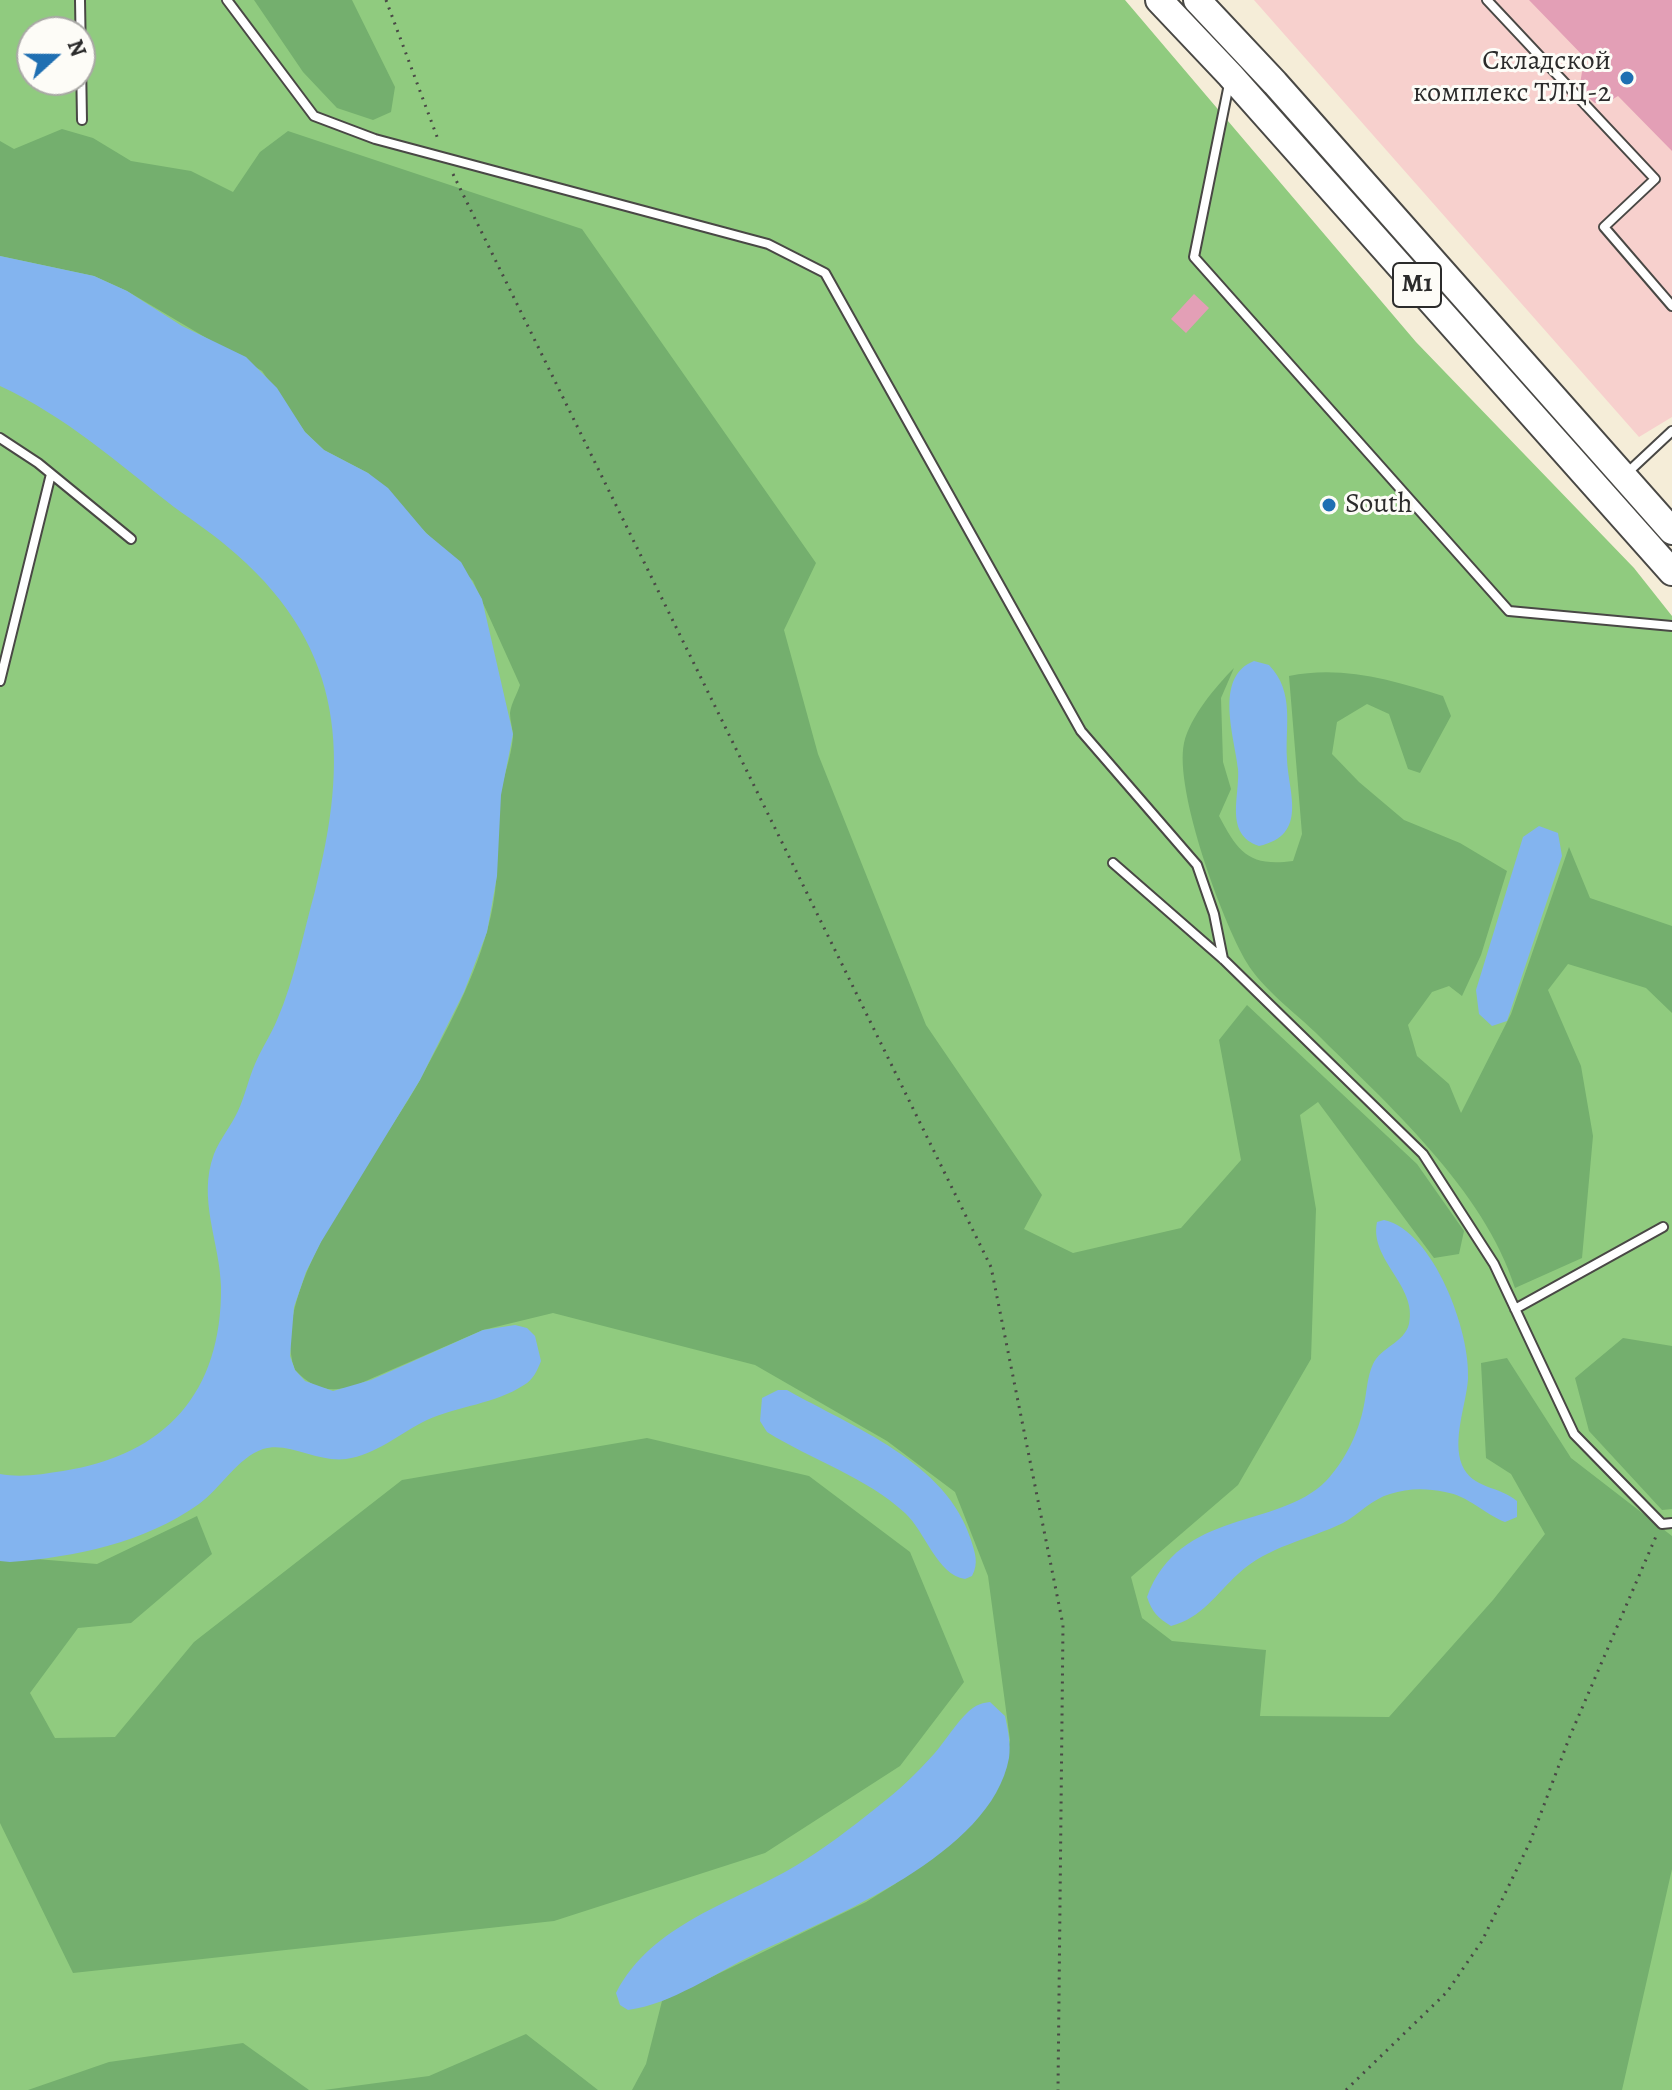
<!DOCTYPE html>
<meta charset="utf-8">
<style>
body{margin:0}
#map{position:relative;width:1672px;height:2090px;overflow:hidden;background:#f5edd8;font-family:Alegreya,serif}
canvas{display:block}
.north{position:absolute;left:16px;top:16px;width:80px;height:80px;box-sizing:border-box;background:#fdfcf7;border:2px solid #a9a8a5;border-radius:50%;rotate:69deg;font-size:22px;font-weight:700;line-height:32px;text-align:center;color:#2b2b2b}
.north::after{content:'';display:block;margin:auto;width:28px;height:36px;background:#1f6fb2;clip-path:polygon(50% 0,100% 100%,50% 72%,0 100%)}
</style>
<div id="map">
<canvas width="1672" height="2090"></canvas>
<div class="north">N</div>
</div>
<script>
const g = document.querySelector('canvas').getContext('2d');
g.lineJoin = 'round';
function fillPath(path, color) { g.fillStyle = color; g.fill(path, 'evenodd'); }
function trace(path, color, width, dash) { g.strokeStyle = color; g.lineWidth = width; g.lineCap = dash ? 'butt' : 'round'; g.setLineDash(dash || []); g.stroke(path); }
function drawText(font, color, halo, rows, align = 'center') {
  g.font = font + ' Alegreya,serif'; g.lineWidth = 6; g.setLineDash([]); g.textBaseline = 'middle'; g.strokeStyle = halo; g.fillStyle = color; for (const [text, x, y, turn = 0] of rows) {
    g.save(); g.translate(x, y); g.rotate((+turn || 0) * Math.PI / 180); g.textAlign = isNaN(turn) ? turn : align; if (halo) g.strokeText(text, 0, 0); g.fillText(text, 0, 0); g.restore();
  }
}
fillPath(new Path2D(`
 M1254 0H1672V417L1639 437Z`), '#f7d0cd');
fillPath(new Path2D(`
 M0 0H1125L1416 342 1634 568 1672 616V2090H0ZM32 32H80V80H32Z`), '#90cb7f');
fillPath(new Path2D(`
 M254 0H352L395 87 391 112 373 120 337 108 303 72Z
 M62 129 93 138 131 161 191 171 233 192 260 152 288 131 582 229 816 563 784 630 818 754 926 1025 1042 1195 1024 1229 1073 1253 1181 1228 1241 1160 1219 1040 1247 1005 1417 1164 1464 1231 1459 1254 1434 1258 1318 1102 1300 1115 1316 1209 1311 1359 1238 1485 1131 1577 1142 1618 1172 1641 1266 1650 1260 1716 1389 1717 1493 1600 1545 1534 1511 1474 1486 1458 1481 1363 1507 1358 1571 1458 1672 1536V1869L1622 2090H632L646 2064 662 2001 866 1902 895 1884 973 1821 1001 1780 1010 1740 988 1576 955 1492 887 1441 755 1365 553 1313 483 1330 352 1387C327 1392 313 1389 295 1370 266 1288 382 1150 421 1078 450 1024 482 966 493 905 500 869 495 833 500 797 503 777 511 758 513 737 513 729 510 721 510 713 511 704 517 694 520 685L473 581 368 473 324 450 305 432 262 371 127 291 94 276 0 256V141L14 149Z
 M1234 668 1221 698 1223 762 1231 789 1219 816C1238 852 1249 867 1293 861L1302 834 1289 676C1341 665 1393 680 1443 696L1451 716 1420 773 1408 769 1389 714 1367 704 1337 722 1332 754 1359 782 1404 820 1460 843 1507 871 1481 955 1462 996 1449 986 1432 992 1408 1025 1417 1056 1449 1084 1461 1113 1511 1014 1569 847 1590 898 1672 926V1013L1646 988 1568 964 1548 990 1581 1066 1593 1136 1582 1258 1515 1288C1484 1189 1387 1104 1315 1032 1294 1012 1262 988 1247 963 1222 921 1174 790 1184 743 1190 717 1216 686 1234 668Z
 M1623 1338 1672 1346V1509L1662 1510 1589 1431 1575 1378Z
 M647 1438 809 1476 910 1552 964 1682 900 1766 765 1853 554 1921 73 1973 0 1823V1556L97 1564 197 1516 212 1554 131 1623 78 1628 30 1693 55 1738 115 1737 194 1642 402 1480Z
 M526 2034 598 2090H324L429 2076Z
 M243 2043 309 2090H28L109 2062Z`), '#74af6e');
fillPath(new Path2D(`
 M0 256 94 276 127 291 182 326 246 357 277 388 305 432 324 450 368 473 388 488 426 533 461 562 482 599 513 734 501 795 497 876 487 932 464 992 420 1080 321 1242 306 1272 294 1307 290 1356 295 1370 305 1381 333 1391 371 1380 483 1330 515 1325 527 1328 535 1336 541 1361C537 1371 533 1380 524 1385 495 1404 458 1406 427 1420 400 1433 376 1455 346 1459 318 1463 289 1441 263 1449 237 1458 221 1488 199 1504 144 1543 75 1557 10 1562L0 1561V1474C21 1478 43 1474 63 1471 166 1455 222 1392 221 1287 220 1242 197 1199 214 1154 220 1139 231 1126 238 1111 245 1096 248 1080 255 1064 261 1049 271 1035 277 1020 295 979 303 934 315 891 349 759 346 650 236 554 217 537 195 522 174 507 118 463 65 416 0 386Z
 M1254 661 1269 665C1295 692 1285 725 1287 759 1288 792 1309 835 1259 846 1224 834 1240 797 1238 769 1235 738 1213 677 1254 661Z
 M1539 826 1558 833 1562 856 1507 1021 1492 1026 1479 1014 1476 990 1523 837Z
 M1384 1220C1434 1231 1471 1333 1468 1379 1466 1406 1452 1439 1462 1465 1472 1489 1500 1486 1517 1501V1517L1505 1522C1484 1514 1469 1496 1445 1492 1426 1488 1408 1488 1390 1494 1372 1499 1359 1514 1343 1523 1308 1540 1268 1546 1238 1574 1216 1594 1202 1618 1171 1626 1158 1618 1152 1612 1147 1597 1180 1508 1277 1530 1326 1481 1345 1461 1359 1432 1364 1405 1367 1391 1367 1377 1373 1364 1381 1347 1404 1343 1409 1324 1418 1286 1369 1260 1377 1222Z
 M778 1390H787C852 1427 947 1462 971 1540 975 1553 979 1563 972 1576L965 1579C937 1575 925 1531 905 1513 866 1477 812 1460 767 1432L760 1421 762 1398Z
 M990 1702 1005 1716C1008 1730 1011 1744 1009 1758 991 1855 833 1916 755 1954 715 1973 672 2004 628 2010L620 2005 616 1993C652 1923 734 1903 797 1865 825 1848 851 1828 876 1808 897 1792 917 1773 934 1754 946 1740 956 1723 969 1711 976 1705 981 1703 990 1702Z`), '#83b4ef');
fillPath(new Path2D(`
 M1529 0H1672V151L1618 96 1608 102 1595 103 1590 99 1580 84 1582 72 1589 62Z
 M1194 294 1209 308 1186 333 1171 319Z`), '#e39fb6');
const service = new Path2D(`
 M80 0 82 120
 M227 0 314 116 375 139 768 244 825 273 1081 731 1197 865 1214 914 1223 959
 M1487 0 1655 179 1604 227 1672 306
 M1229 84 1194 257 1509 611 1672 626
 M0 438 38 463 131 539
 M1626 474 1672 431
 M0 681 51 474
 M1113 863 1223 959 1423 1154 1494 1264 1574 1434 1662 1524 1672 1523
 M1515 1309 1663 1227`);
const trunk = new Path2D(`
 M1159 0 1230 75 1672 572
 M1197 0 1275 83 1672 531`);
trace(service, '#494845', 12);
trace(trunk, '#494845', 30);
trace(new Path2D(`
 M386 0 439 142
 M453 174 991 1267 1063 1625 1058 2090
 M1346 2090 1447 1992 1482 1941 1530 1842 1570 1736 1657 1534`), '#494845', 3, [2, 6]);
trace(service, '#fff', 8);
trace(trunk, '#fff', 26);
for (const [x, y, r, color] of [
 [1627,78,8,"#1f6fb2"],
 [1329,505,8,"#1f6fb2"]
]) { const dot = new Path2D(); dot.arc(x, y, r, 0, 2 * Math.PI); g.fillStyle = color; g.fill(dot); trace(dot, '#fdfcf7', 3); }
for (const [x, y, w] of [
 [1417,285,48]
]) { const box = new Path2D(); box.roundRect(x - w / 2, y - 22, w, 44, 6); g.fillStyle = '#fdfcf7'; g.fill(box); trace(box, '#2b2b2b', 2); }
drawText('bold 26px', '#2b2b2b', null, [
 ["М1",1417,285]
]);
drawText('28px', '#2b2b2b', '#fdfcf7', [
 ["Складской",1611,62],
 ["комплекс ТЛЦ-2",1611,94],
 ["South",1345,505,"left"]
], 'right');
</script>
